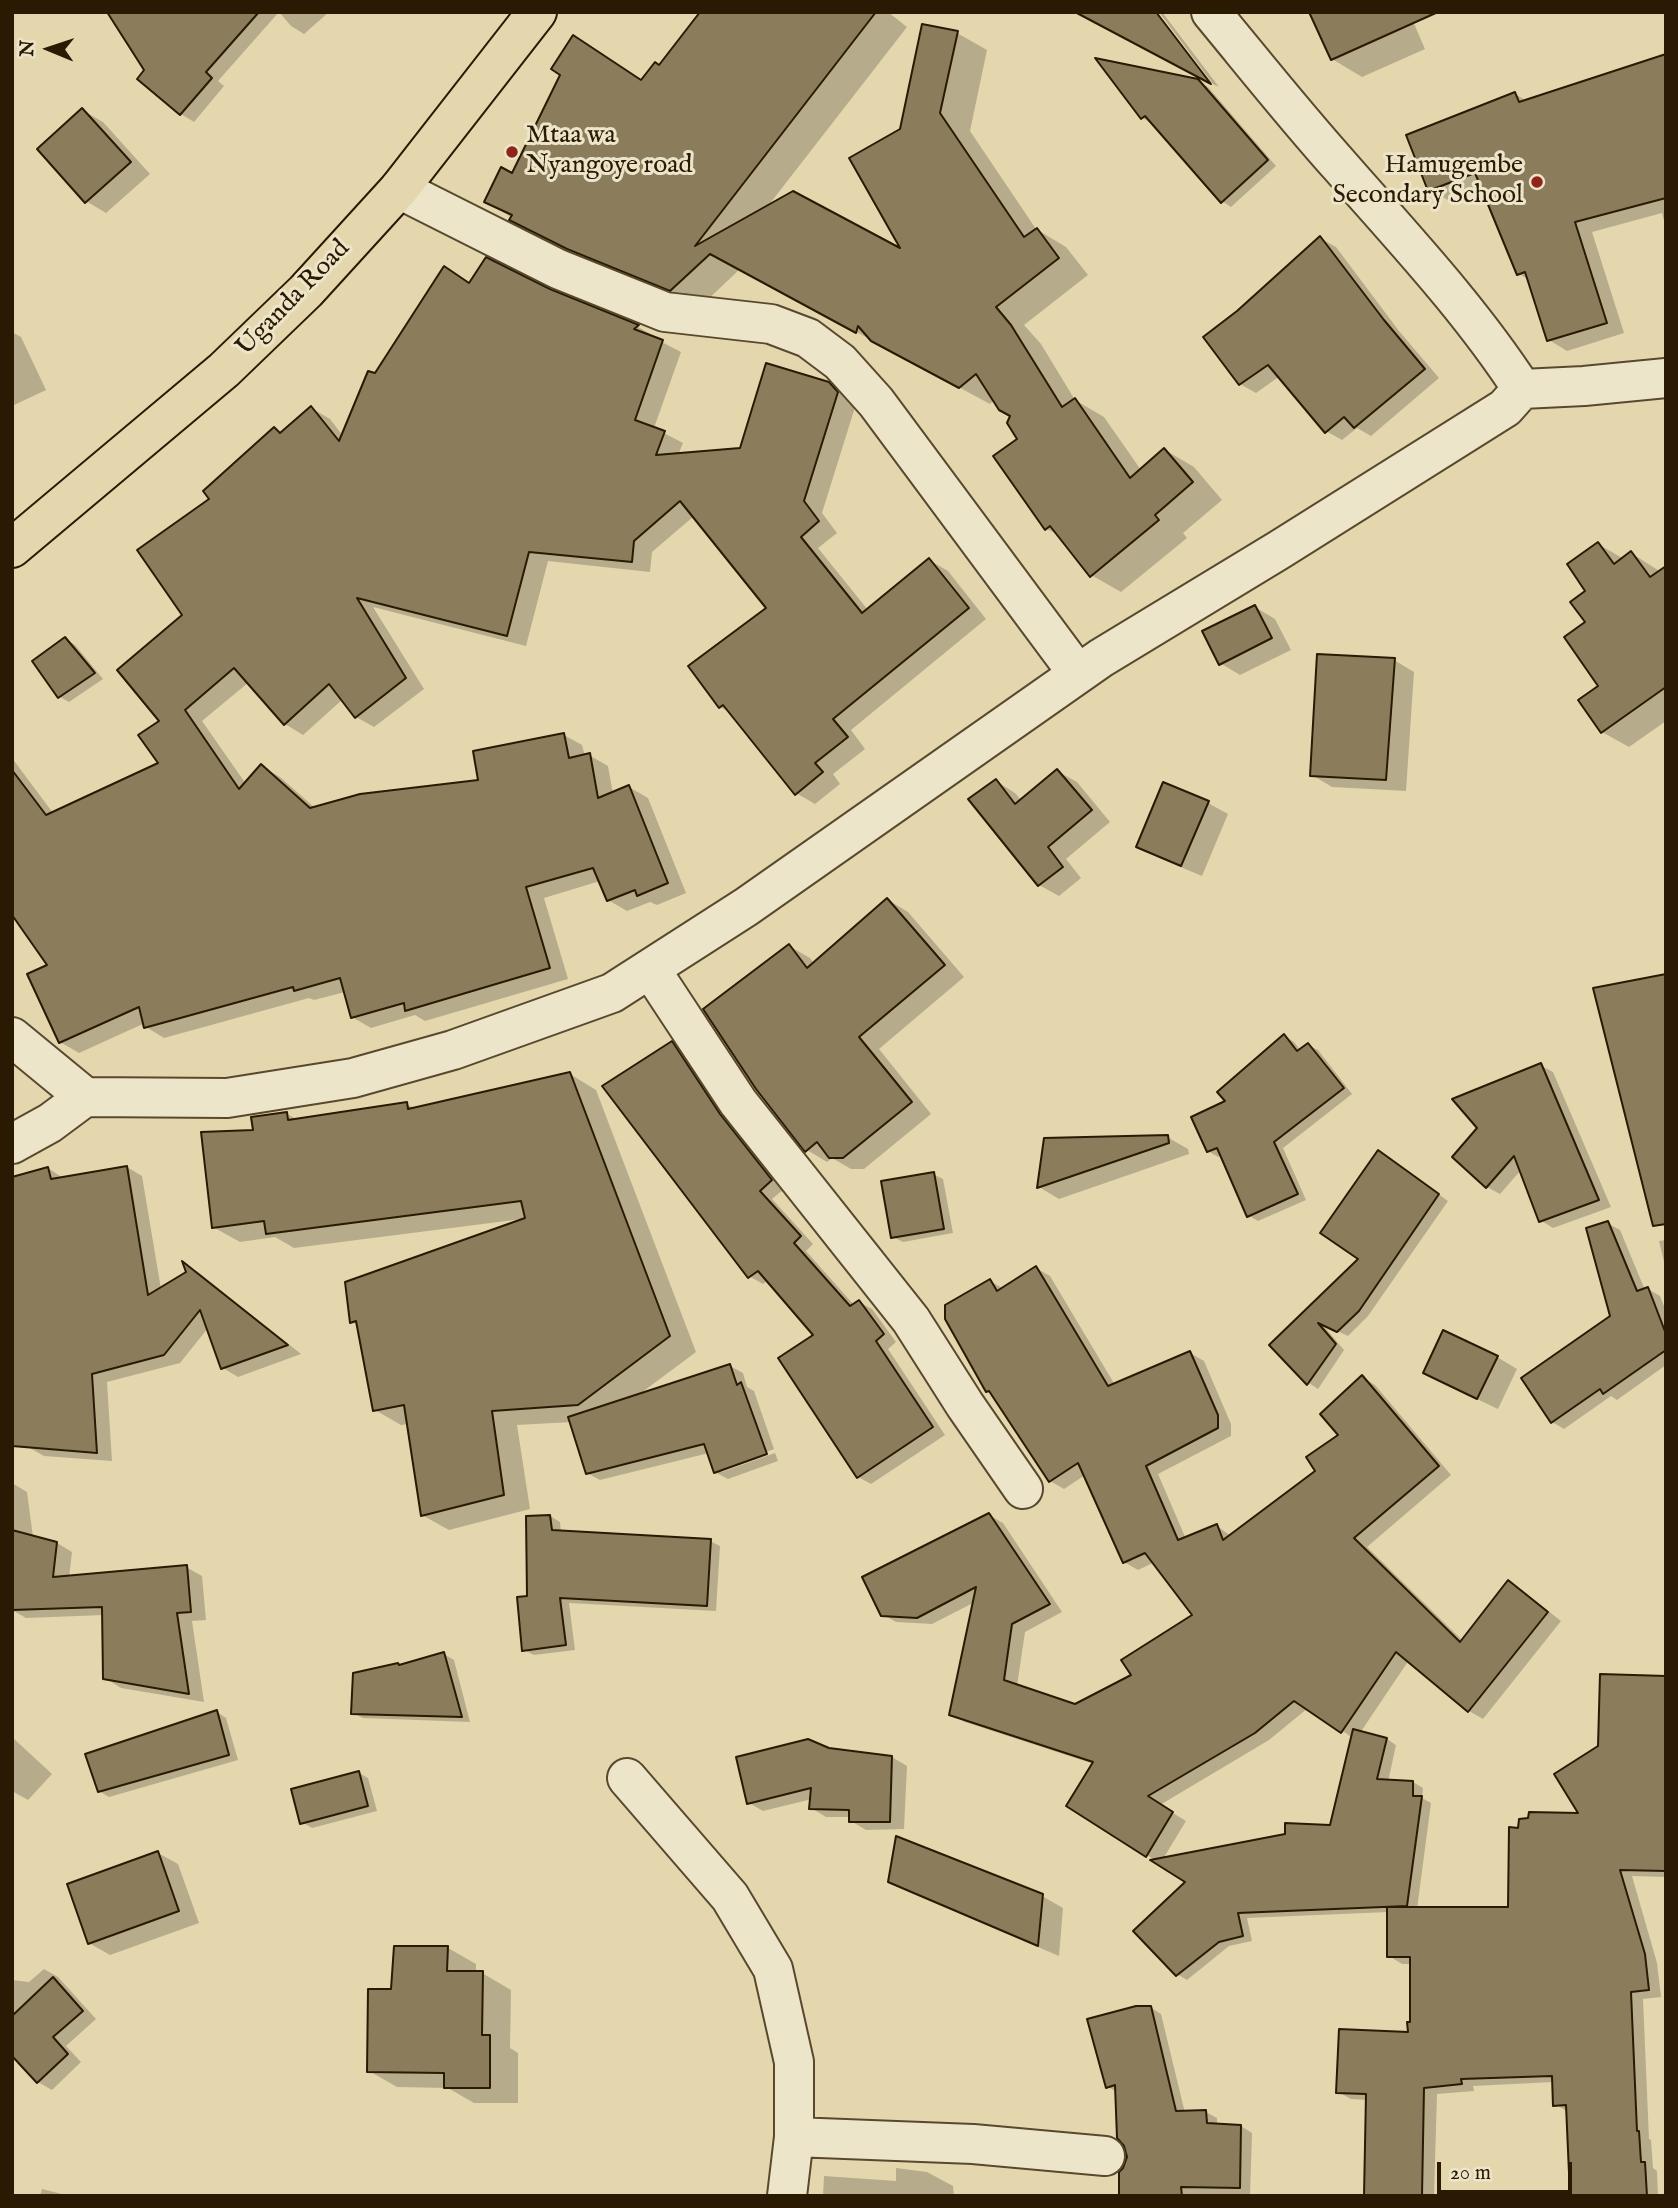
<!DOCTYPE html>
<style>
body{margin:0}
#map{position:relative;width:1678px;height:2208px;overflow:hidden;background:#e4d7ae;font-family:"IM FELL English",serif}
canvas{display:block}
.frame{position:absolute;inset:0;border:14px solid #2a1a03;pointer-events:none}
.north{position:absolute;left:14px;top:14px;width:70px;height:70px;-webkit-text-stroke:5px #ede5ca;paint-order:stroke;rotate:272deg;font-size:19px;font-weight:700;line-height:28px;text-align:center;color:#2a1a03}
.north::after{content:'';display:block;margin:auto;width:24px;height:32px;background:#2a1a03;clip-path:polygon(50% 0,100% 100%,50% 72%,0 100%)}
.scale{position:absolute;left:1437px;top:2162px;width:135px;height:32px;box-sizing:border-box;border:4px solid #2a1a03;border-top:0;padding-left:9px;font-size:21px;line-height:24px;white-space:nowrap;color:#2a1a03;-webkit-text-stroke:5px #ede5ca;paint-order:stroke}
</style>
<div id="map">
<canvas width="1678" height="2208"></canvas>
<div class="frame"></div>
<div class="north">N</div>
<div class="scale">20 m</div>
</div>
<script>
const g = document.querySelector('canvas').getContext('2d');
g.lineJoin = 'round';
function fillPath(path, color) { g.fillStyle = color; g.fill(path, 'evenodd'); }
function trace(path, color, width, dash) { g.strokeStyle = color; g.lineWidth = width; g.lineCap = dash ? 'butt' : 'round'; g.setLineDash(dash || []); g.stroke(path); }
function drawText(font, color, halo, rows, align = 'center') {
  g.font = font + ' "IM FELL English",serif'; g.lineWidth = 6; g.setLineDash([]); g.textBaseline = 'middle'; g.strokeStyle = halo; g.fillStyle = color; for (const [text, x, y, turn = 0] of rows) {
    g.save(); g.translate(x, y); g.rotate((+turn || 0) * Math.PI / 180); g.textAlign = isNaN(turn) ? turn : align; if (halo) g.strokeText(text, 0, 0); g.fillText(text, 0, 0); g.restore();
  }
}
fillPath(new Path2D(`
 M135 12H279L218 81 224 86 194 122 181 114 139 78 146 71Z
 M279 12H329L304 34 291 26Z
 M703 12H888L907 27 768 206 904 253 902 130 957 33 987 50 970 131 1036 229 1066 247 1088 275 1024 325 1041 344 1075 400 1104 417 1141 470 1165 450 1194 467 1222 500 1183 533 1187 538 1121 592 1091 575 1061 536 1047 529 995 457 1019 440 1012 416 994 400 990 404 740 269 701 306 599 265 541 236 487 202 513 175 647 87Z
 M1159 12H1162L1219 87 1213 84Z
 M1409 12 1425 49 1362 77 1332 59Z
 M1666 55V228L1662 213 1592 232 1624 333 1567 351 1549 340 1530 280 1519 274 1482 187 1448 200 1429 190 1515 94 1527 101Z
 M1198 81 1208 87 1276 166 1231 207 1222 201 1152 123 1142 118Z
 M82 110 103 122 150 174 106 213 86 201Z
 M1320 238 1336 247 1399 331 1439 378 1371 436 1357 428 1342 440 1326 431 1280 376 1256 393 1240 384Z
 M470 284 549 291 638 327 656 337 654 338 681 352 654 428 683 443 678 455 742 450 828 384 848 395 856 404 822 513 837 533 818 548 868 610 929 560 948 571 986 619 851 730 865 749 833 774 840 784 815 804 796 793 733 714 720 707 768 608 694 516 652 552 650 572 548 561 526 646 373 607 424 689 374 727 356 717 343 699 303 735 285 724 249 682 202 721 246 784 261 766 280 777 315 808 480 782 564 735 582 745 585 756 589 755 608 766 613 794 629 787 648 798 686 893 657 905 650 902 627 911 608 900 600 881 544 898 568 979 425 1021 415 1015 371 1028 352 1017 345 992 314 1000 309 998 164 1038 146 1027 145 1023 79 1053 60 1042 50 966 12 912V758L53 813 160 763 161 721 212 499 274 429 282 433 311 408 330 419 343 436 375 376Z
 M12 332 21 337 46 390 12 406Z
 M1598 544 1624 559 1631 553 1661 572 1666 568V721L1629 747 1602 732 1601 686 1587 623 1588 591Z
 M1255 607 1275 619 1291 650 1240 675 1220 663Z
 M65 639 75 645 103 679 69 702 60 697Z
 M1394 660 1414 672 1406 791 1332 787 1312 775Z
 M1057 771 1077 782 1110 822 1066 859 1081 878 1059 896 1039 885 996 781 1015 793 1022 801Z
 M1208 803 1228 814 1202 876 1159 858 1139 846Z
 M888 900 908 912 964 977 879 1049 931 1114 864 1169H851L832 1158 827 1162 807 1150 789 946 810 958 814 964Z
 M1285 1036 1294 1042 1301 1051 1308 1045 1318 1050 1352 1094 1283 1148 1306 1200 1258 1221 1248 1215 1222 1155 1218 1157 1208 1151 1228 1102Z
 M672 1043 685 1051 784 1189 772 1199 813 1244 806 1251 854 1305 859 1302 872 1309 896 1342 888 1349 945 1435 871 1484 858 1477 816 1335 768 1280 763 1284 749 1276Z
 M1540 1065 1553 1072 1611 1207 1553 1228 1540 1220 1521 1170 1500 1194 1487 1187 1454 1157Z
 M570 1074 596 1090 696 1352 637 1396 730 1366 743 1373 747 1387 754 1391 774 1449 722 1468V1472L775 1453 778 1461 728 1479 715 1472 709 1453 600 1480 587 1473 572 1422 517 1425 530 1509 449 1530 422 1515 409 1424 401 1425 375 1410 359 1326 352 1322 522 1219 294 1248 275 1237 240 1242 213 1227 255 1132 287 1114 298 1120 406 1104 416 1109Z
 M1167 1137 1188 1149 1189 1154 1059 1199 1039 1187Z
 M1388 1158 1448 1201 1368 1316 1348 1336 1322 1324 1344 1350 1318 1389 1309 1383 1272 1345 1361 1259Z
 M127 1167 142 1176 161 1289 189 1273 186 1265 198 1272 301 1354 238 1377 223 1368 208 1328 180 1363 107 1382 112 1461 44 1456 28 1447 48 1168 63 1178Z
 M933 1174 943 1179 953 1233 903 1242 893 1237Z
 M1607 1223 1620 1230 1645 1290 1648 1289 1660 1296 1666 1311V1365L1617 1400 1611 1396 1564 1429 1552 1422 1612 1317Z
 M1666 1240V1270L1659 1241Z
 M1036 1268 1050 1276 1115 1385 1190 1353 1204 1361 1231 1424V1436L1158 1474 1186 1539 1217 1526 1231 1536 1317 1472 1341 1435 1362 1377 1375 1385 1451 1475 1367 1547 1463 1641 1509 1582 1522 1590 1561 1621 1483 1719 1469 1711 1409 1660 1360 1733 1387 1739 1396 1745 1388 1782H1413L1423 1788 1422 1798 1431 1803 1417 1909H1510L1520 1830 1581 1815 1600 1747 1666 1678V1877L1632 1876 1657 1963 1661 1997 1643 1999 1649 2139 1651 2140 1653 2168 1657 2171 1658 2196H1572L1568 2112 1555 2104 1554 2082 1473 2086 1474 2091 1437 2094 1434 2196H1366L1367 2100 1351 2099 1338 2092 1410 2033 1411 1964H1402L1389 1956V1912L1247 1918 1252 1941 1229 1946 1187 1980 1177 1974 1188 1882 1147 1855 1094 1764 965 1722 951 1714 975 1602 932 1624 896 1622 882 1614 989 1515 1003 1523 1062 1612 1025 1632 1017 1686 1075 1705 1133 1676 1194 1616 1155 1562 1138 1570 1124 1562 1085 1475 1064 1489 1050 1481 993 1394 988 1391 990 1281 1004 1289ZM1308 1708 1353 1738 1331 1827 1163 1859 1186 1821 1160 1805 1269 1740Z
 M1497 1357 1517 1369 1498 1409 1445 1384Z
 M12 1483 27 1492 33 1537 57 1543 72 1552 69 1578 186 1567 202 1576 206 1620 192 1621 204 1702 121 1688 105 1678 104 1615 26 1618 12 1610Z
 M550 1516 560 1522 561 1533 710 1541 720 1546 716 1611 569 1603 575 1650 534 1655 524 1650 528 1597Z
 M444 1654 454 1660 470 1722 363 1718 353 1713 400 1666Z
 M217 1712 226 1718 238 1760 109 1797 99 1791Z
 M12 1737 52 1774 28 1800 12 1791Z
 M829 1750 892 1757 907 1766 904 1829 866 1830 851 1821V1817H826L811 1808 812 1799 763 1811 749 1803Z
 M359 1773 368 1778 377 1811 312 1828 302 1822Z
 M158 1853 178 1864 199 1923 110 1955 89 1943Z
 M890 1881 1042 1896 1063 1908 1059 1956 911 1893Z
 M448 1948 476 1964V1973H482L511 1990 510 2048 518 2053V2103H474L448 2088 397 2087 369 2071 393 1991Z
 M44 1969 58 1977 96 2019 66 2046 81 2062 52 2090 38 2082 12 2054V1980L29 1982Z
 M1150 2007 1161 2014 1185 2113 1206 2112 1217 2118V2125L1241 2126 1252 2133 1250 2196H1121L1129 2157 1117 2092 1108 2087Z
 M896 2168 927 2172 953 2186 954 2196H823L824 2176 896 2181Z
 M42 2189 70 2196H40Z`), '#0003');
const building = new Path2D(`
 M107 12H259L206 72 212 78 180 115 137 79 144 70Z
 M700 12H876L695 246 793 191 900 248 849 158 900 129 922 24 958 31 940 113 1024 237 1037 228 1059 258 996 307 1011 325 1062 407 1075 398 1130 478 1164 448 1193 482 1155 515 1159 520 1090 577 1050 526 1045 530 993 456 1017 439 1007 423 1010 416 999 410 976 374 959 388 871 341 858 326 856 333 710 254 670 291 567 249 509 220 512 215 484 202 501 167 512 173 560 75 551 69 573 35 641 80 655 62 659 65Z
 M1075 12H1156L1211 84Z
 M1309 12H1438L1331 60Z
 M1666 54V198L1575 222 1607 323 1547 341 1525 272 1517 275 1475 173 1428 191 1406 135 1515 92 1519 102Z
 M1095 58 1198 79 1268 160 1221 203 1145 116 1141 119Z
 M82 108 131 162 85 203 37 149Z
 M1320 236 1384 320 1425 369 1354 428 1344 417 1325 433 1268 365 1239 385 1203 337 1237 311Z
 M486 257 550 289 639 325 634 329 663 340 635 420 665 431 656 455 740 448 766 363 829 382 838 392 804 501 819 521 801 537 862 613 929 558 969 608 833 719 848 737 815 763 823 772 795 795 723 705 719 708 688 666 766 608 680 501 634 541 632 562 529 552 507 636 357 598 406 678 355 718 329 684 284 725 234 668 185 710 239 789 261 764 310 808 360 794 478 780 473 751 564 733 569 758 590 753 598 798 629 785 668 883 637 896 635 890 607 901 593 868 526 887 550 968 405 1011 404 1003 351 1018 340 978 294 991 293 987 144 1028 139 1007 59 1043 27 974 47 965 12 915V770L46 815 158 763 138 735 159 721 117 670 182 615 137 550 209 499 203 491 274 427 280 433 311 406 339 441 368 371 375 373 444 266 469 283Z
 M1598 542 1614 564 1631 551 1650 577 1666 566V687L1601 733 1578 700 1598 686 1564 637 1585 622 1570 602 1585 591 1567 564Z
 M1255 605 1272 638 1219 665 1202 631Z
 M65 637 95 673 58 698 32 661Z
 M1317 654 1395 658 1386 780 1310 776Z
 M1057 769 1092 810 1048 847 1063 867 1038 886 968 799 996 779 1015 804Z
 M1163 782 1209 801 1181 866 1136 847Z
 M887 898 945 965 859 1037 912 1102 843 1158H829L817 1142 805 1152 756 1089 703 1009 789 944 807 968Z
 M1666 974V1224L1653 1226 1593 988Z
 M1284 1034 1297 1051 1308 1043 1344 1088 1274 1142 1298 1194 1247 1217 1217 1148 1207 1152 1191 1117 1225 1101 1217 1092Z
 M672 1041 720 1114 772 1180 760 1191 801 1236 794 1243 850 1306 859 1300 884 1334 876 1341 933 1427 857 1478 778 1358 813 1335 758 1271 748 1278 602 1086Z
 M1541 1063 1599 1200 1539 1222 1514 1156 1486 1188 1452 1157 1477 1128 1452 1099Z
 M570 1072 670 1336 578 1405 492 1411 504 1495 421 1516 404 1405 373 1411 356 1321 350 1323 345 1282 525 1218 521 1201 266 1234 264 1221 212 1228 201 1132 253 1130 251 1117 287 1112 288 1120 407 1102 408 1109Z
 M1168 1135 1169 1143 1037 1188 1044 1138Z
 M1378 1150 1439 1194 1359 1311 1337 1332 1318 1323 1336 1344 1307 1385 1269 1345 1358 1259 1320 1233Z
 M127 1166 148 1295 186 1272 182 1261 288 1345 221 1369 200 1310 164 1355 92 1374 97 1453 12 1446V1177L48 1167 51 1179Z
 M934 1172 944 1229 891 1238 881 1181Z
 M1608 1221 1637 1291 1648 1287 1666 1334V1350L1603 1394 1600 1389 1551 1423 1521 1378 1610 1316 1586 1228Z
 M1036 1266 1108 1386 1190 1351 1218 1415V1428L1146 1466 1178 1540 1217 1524 1223 1540 1315 1471 1306 1457 1338 1435 1320 1414 1362 1375 1439 1466 1354 1538 1460 1642 1508 1580 1548 1612 1468 1712 1396 1652 1341 1733 1294 1701 1255 1733 1148 1796 1173 1812 1146 1857 1066 1806 1093 1762 949 1715 976 1587 917 1618 881 1616 862 1577 989 1513 1050 1604 1012 1624 1004 1680 1075 1704 1131 1675 1121 1660 1192 1615 1145 1553 1123 1563 1078 1463 1049 1482 989 1391 986 1392 945 1319V1305L990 1279 997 1291Z
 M1443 1330 1498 1356 1477 1399 1423 1373Z
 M730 1364 737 1385 741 1382 767 1454 714 1473 704 1444 586 1474 568 1417Z
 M550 1515 552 1530 711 1539 707 1606 560 1598 566 1645 522 1651 517 1597 527 1596 526 1516Z
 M12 1530 57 1542 53 1577 187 1565 191 1612 177 1613 189 1694 103 1679 102 1607 12 1610Z
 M444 1652 462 1717 351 1714 353 1673 398 1663 399 1665Z
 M1600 1674 1666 1676V1871L1620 1870 1645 1954 1649 1990 1631 1992 1637 2131H1639L1641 2162H1645L1647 2196H1570L1566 2105 1553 2106 1552 2076 1461 2079 1462 2084 1424 2088 1422 2196H1364L1366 2094 1336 2093 1339 2029 1408 2032 1407 2022H1410V1957H1387V1907H1508L1509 1827 1518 1828 1519 1819 1528 1818 1529 1812 1578 1813 1554 1774 1598 1746Z
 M217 1710 229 1755 98 1792 85 1754Z
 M1353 1729 1387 1738 1377 1779 1413 1781V1796H1422L1407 1906 1238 1913 1243 1936 1219 1942 1176 1976 1133 1931 1185 1882 1150 1860 1285 1834V1823L1330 1825Z
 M808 1739 829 1748 892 1756 890 1822H849V1810L809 1809 811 1788 747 1804 736 1757Z
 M359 1771 368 1806 300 1824 291 1789Z
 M896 1836 1043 1894 1038 1946 888 1882Z
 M158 1851 179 1911 88 1944 67 1884Z
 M394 1946H448L447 1971H483L482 2035H490V2088H444V2073L367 2072 368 1989H391Z
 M53 1977 83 2011 53 2037 68 2054 37 2083 12 2056V2016Z
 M1136 2006H1151L1176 2111 1206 2110 1207 2123 1241 2125 1240 2188 1181 2187 1182 2196H1119V2172L1123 2168 1127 2157 1124 2146 1117 2138 1115 2085 1106 2088 1087 2019Z`);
fillPath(building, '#8b7c5c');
trace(building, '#2a1a03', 2);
const street = new Path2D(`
 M399 189 558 269 665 312 771 324 808 338 840 362 876 402 1078 674
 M1522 389 1584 386 1666 378
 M651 970 738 1102 911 1320 965 1405 1023 1489
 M12 1037 85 1097 227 1098 353 1078 453 1050 612 993 746 907 1101 658 1279 550 1505 408 1522 389C1470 309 1404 239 1341 167 1296 117 1254 64 1211 12
 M12 1144 50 1123 85 1097
 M627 1778 730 1897 773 1969 794 2062V2137L787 2196
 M794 2137 973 2144 1105 2156`);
const primary = new Path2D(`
 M12 548 224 370 306 291 399 189 537 12`);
trace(street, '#58492e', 42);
trace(primary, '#2a1a03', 42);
trace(street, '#ede5ca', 38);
trace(primary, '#e4d7ae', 38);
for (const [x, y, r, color] of [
 [512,152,7,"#8f2418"],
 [1537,182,7,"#8f2418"]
]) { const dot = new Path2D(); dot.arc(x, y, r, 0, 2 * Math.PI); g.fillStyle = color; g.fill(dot); trace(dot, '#ede5ca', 2.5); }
drawText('26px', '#2a1a03', '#ede5ca', [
 ["Mtaa wa",526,137],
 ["Nyangoye road",526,167],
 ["Hamugembe",1523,167,"right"],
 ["Secondary School",1523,197,"right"]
], 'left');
drawText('26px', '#2a1a03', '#ede5ca', [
 ["Uganda Road",294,299,-46]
]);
</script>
